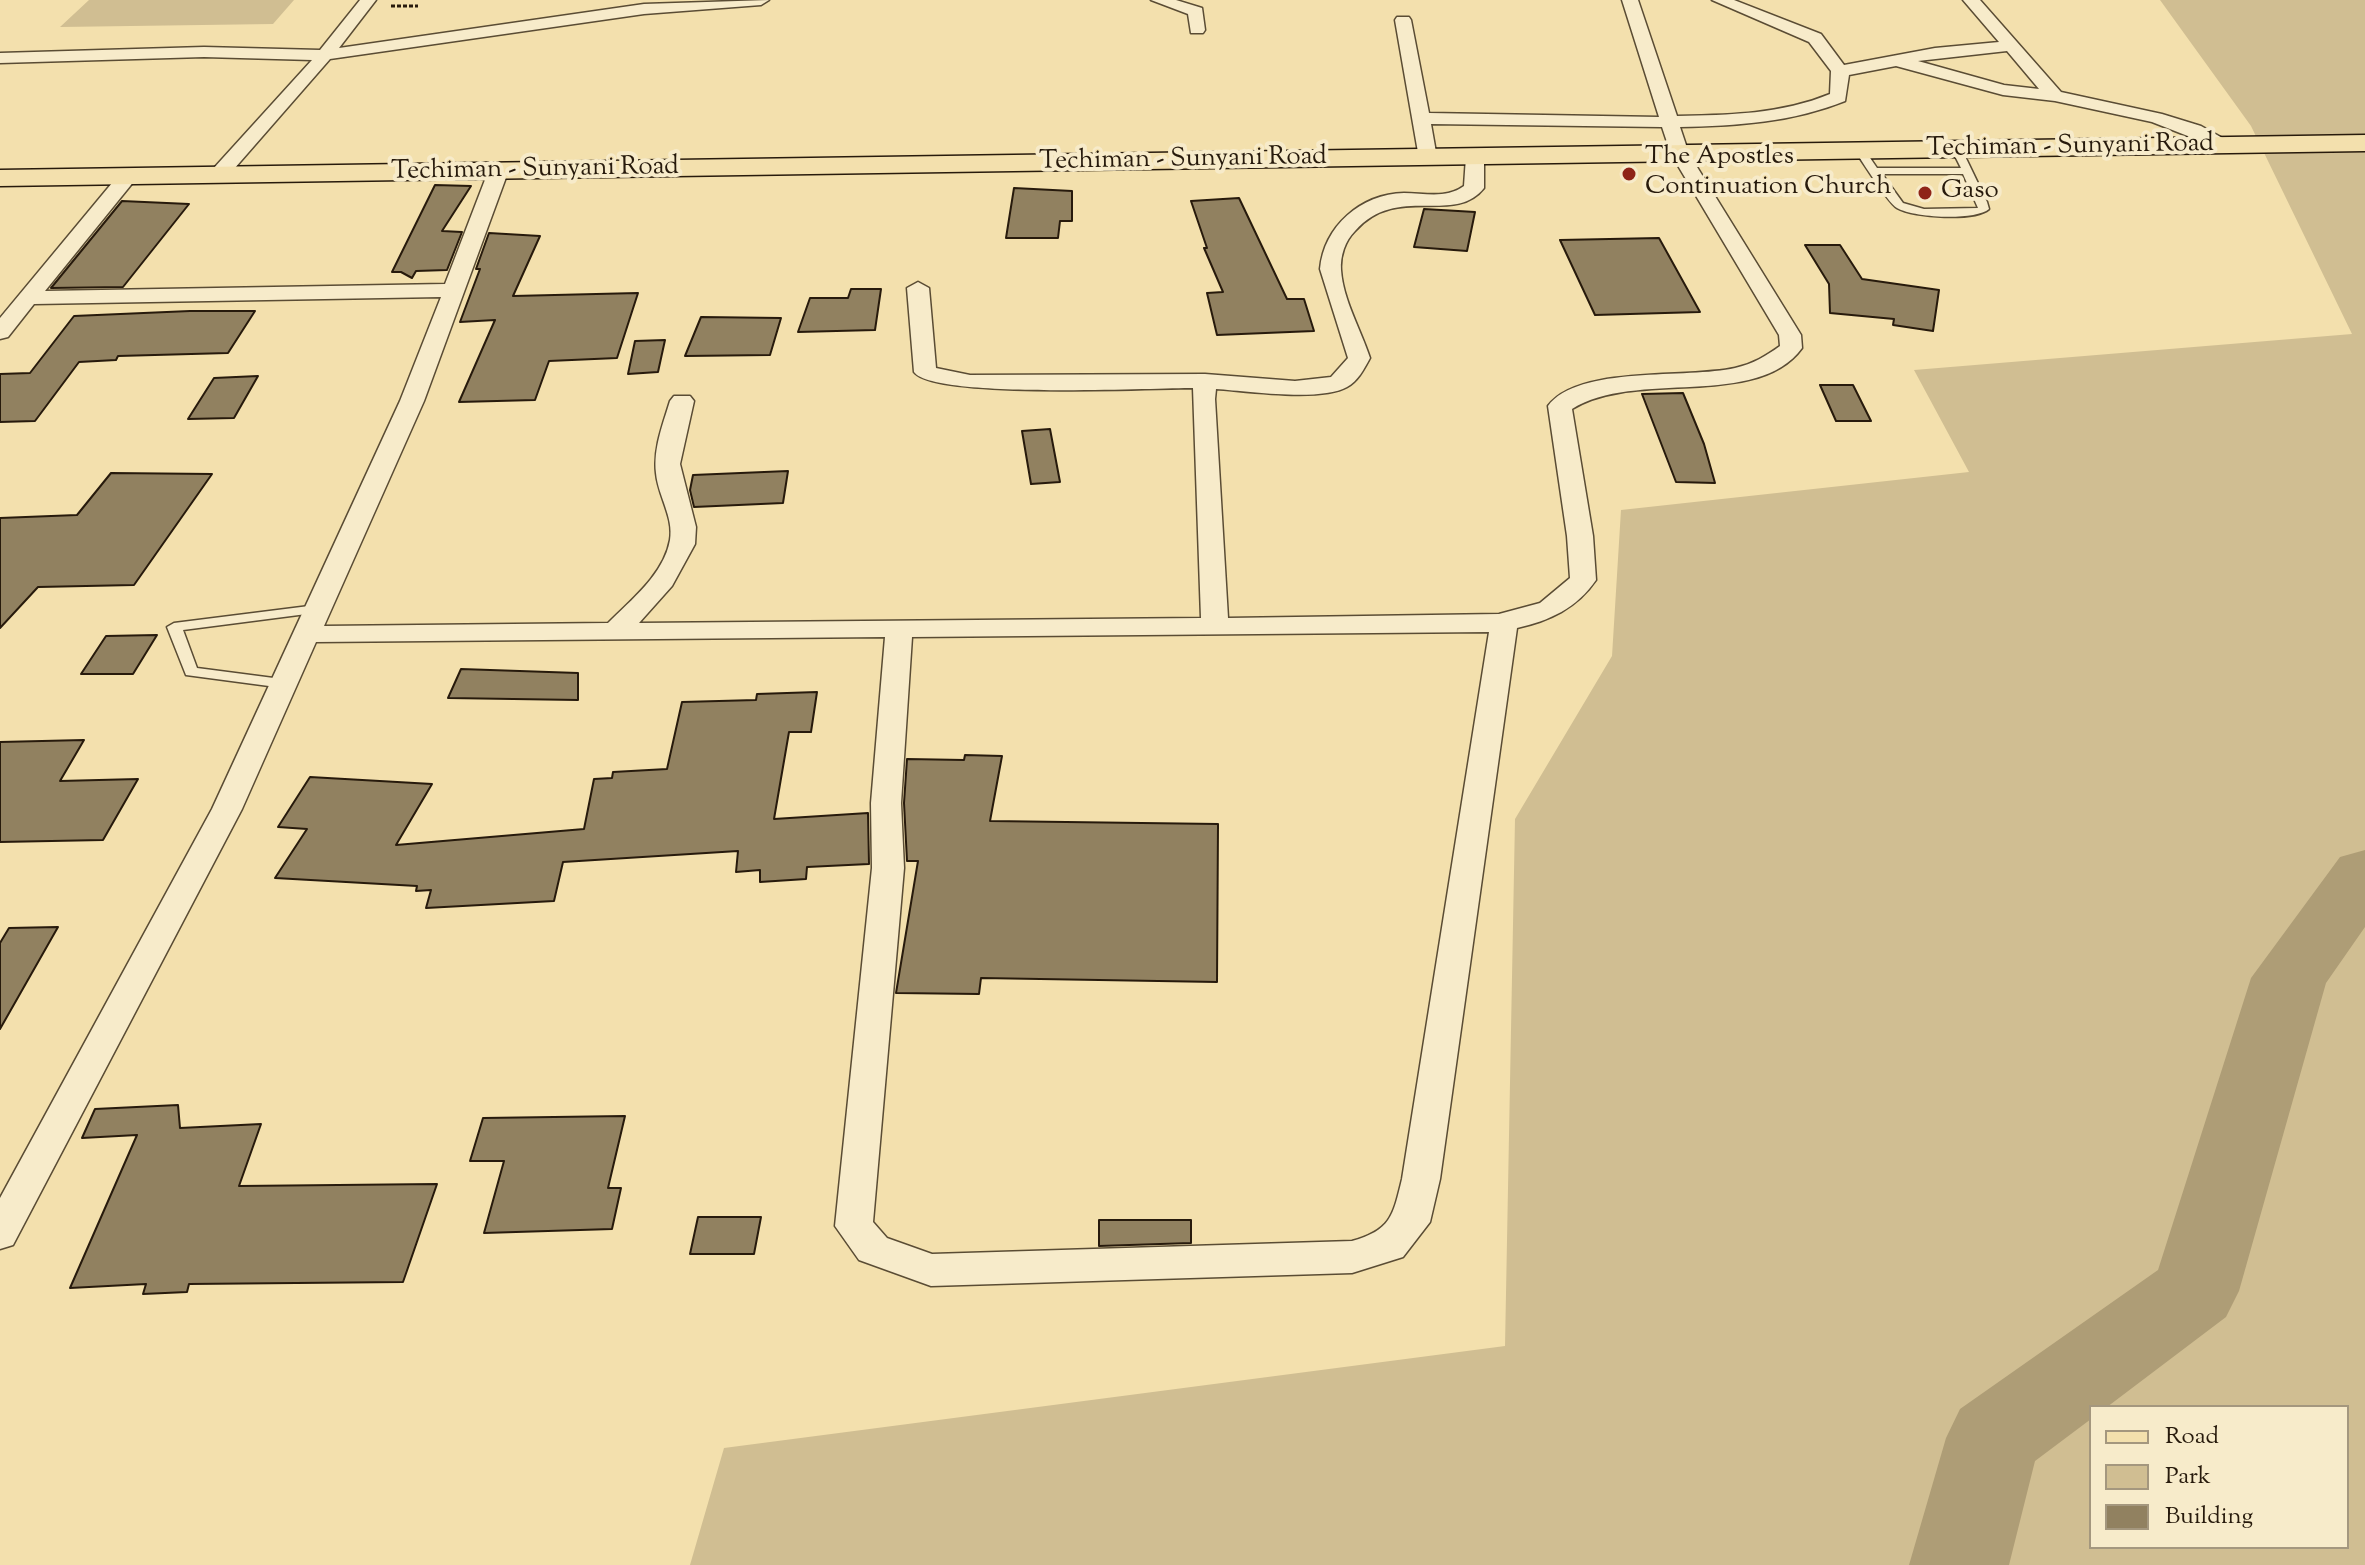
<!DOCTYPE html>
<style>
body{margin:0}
#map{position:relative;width:2365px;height:1565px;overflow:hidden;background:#f3e0ad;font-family:"Sorts Mill Goudy",serif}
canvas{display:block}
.legend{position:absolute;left:2089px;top:1405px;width:260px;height:144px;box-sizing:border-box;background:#f7ebca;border:2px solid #a4977e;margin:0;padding:10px 14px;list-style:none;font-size:24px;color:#271a0c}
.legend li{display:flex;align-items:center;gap:16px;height:40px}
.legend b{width:40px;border:2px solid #a4977e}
</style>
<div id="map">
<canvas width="2365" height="1565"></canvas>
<ul class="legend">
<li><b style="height:10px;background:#f3e0ad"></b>Road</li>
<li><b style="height:22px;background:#d0be92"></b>Park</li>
<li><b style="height:22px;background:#918160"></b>Building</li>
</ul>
</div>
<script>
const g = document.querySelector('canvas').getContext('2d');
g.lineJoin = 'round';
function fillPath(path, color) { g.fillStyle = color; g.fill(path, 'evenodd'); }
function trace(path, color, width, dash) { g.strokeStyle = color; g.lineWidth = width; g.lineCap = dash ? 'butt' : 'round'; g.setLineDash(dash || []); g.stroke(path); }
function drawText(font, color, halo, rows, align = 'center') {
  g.font = font + ' "Sorts Mill Goudy",serif'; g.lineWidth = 8; g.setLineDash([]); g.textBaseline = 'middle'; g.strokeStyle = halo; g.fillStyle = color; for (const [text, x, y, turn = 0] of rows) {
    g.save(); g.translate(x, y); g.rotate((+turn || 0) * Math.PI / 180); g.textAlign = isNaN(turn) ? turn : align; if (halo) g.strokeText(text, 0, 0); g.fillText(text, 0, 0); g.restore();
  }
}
fillPath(new Path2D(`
 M89 0H294L273 24 60 27Z
 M2160 0H2365V1565H690L724 1448 1505 1346 1515 819 1612 656 1621 510 1969 472 1914 370 2352 334 2251 126ZM2091 1407H2347V1547H2091Z`), '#d0be92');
fillPath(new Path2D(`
 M2365 850V927L2326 983 2239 1291 2226 1317 2107 1407H2091V1419L2035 1461 2009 1565H1909L1946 1438 1960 1409 2158 1270 2251 978 2340 857Z`), '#ae9d76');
const building = new Path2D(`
 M435 185 471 186 442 231 462 232 447 270 416 271 412 278 401 272H392Z
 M1014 188 1072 191V221H1060L1058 238H1006Z
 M1239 198 1287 299H1304L1314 331 1217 335 1207 293 1223 292 1204 248H1207L1191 201Z
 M122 201 189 204 123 287 51 288Z
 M1424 209 1475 212 1467 251 1414 247Z
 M489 233 540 236 513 296 638 293 617 358 549 361 535 400 459 402 495 320 460 322 480 269H476Z
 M1659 238 1700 312 1595 315 1560 240Z
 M1805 245H1840L1862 279 1939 290 1933 331 1893 325 1894 319 1830 313 1829 284Z
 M851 289H881L875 330 798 332 810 298H848Z
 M190 311H255L228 353 118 356 116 360 79 362 35 421 0 422V374L30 373 74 316Z
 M701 317 781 318 770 355 685 356Z
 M665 340 658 372 628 374 635 341Z
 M258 376 234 418 188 419 214 378Z
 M1820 385H1853L1871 421H1836Z
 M1683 393 1704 444 1715 483 1676 482 1642 394Z
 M1050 429 1060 482 1031 484 1022 431Z
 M788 471 783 503 694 507 690 490 693 475Z
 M111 473 212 474 134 585 38 587 0 628V518L77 515Z
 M157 635 133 674H81L106 636Z
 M461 669 578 673V700L448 698Z
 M817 692 811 732H789L774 819 868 813 869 864 807 867 806 879 760 882V870L736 872 738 851 563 862 554 901 426 908 431 890 416 891 417 886 275 878 307 829 278 827 310 777 432 784 396 845 584 829 594 779 612 778 613 772 667 769 682 702 756 700 757 694Z
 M84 740 60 781 138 779 103 840 0 842V742Z
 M965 755 1002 756 990 821 1218 824 1217 982 981 978 979 994 896 993 918 861H907L904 803 907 759 964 760Z
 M58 927 0 1029V943L9 928Z
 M178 1105 180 1128 261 1124 239 1186 437 1184 403 1282 189 1284 187 1292 143 1294 146 1284 70 1288 137 1135 82 1138 95 1109Z
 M625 1116 608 1188H621L612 1229 484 1233 504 1161H470L483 1118Z
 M698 1217H761L754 1254H690Z
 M1099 1220H1191V1243L1099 1246Z`);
fillPath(building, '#918160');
trace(building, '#271a0c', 2);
const lane = new Path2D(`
 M1953 148 1962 150 1987 202 1989 209C1975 221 1914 218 1897 208 1887 202 1863 162 1855 151L1864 149 1877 168H1961L1952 150ZM1882 174H1963L1978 208 1924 209 1903 203Z
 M317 605 322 606 324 609 322 612 183 630 197 668 289 680 292 683 289 686 284 688 186 675 167 627 174 623Z`);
const street = new Path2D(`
 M360 0H376L339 48 644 4 769 0 761 5 644 14 330 59 227 177 220 179 210 173 213 169 312 60 204 57 0 63V53L204 47 320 50Z
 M1151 0H1176L1202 8 1205 30 1203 33H1191L1188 14Z
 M1622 0H1638L1677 116C1729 115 1782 114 1830 94L1831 71 1809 42 1712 0H1734L1821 34 1844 65 1935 48 1999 42 1963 0H1980L2061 92 2162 114 2201 126 2235 145 2226 151 2152 122 2055 101 2003 95 1896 66 1849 75 1845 101C1793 122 1737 126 1680 127L1689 154 1801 335 1802 348C1757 410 1635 369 1572 409L1593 536 1596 580C1577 608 1549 621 1517 628L1440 1179 1430 1222 1403 1257 1352 1273 931 1286 859 1260 835 1226 872 868 871 803 885 637 316 642 242 809 13 1245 0 1249V1198L212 809 400 401 441 297 34 304 8 337 0 339V318L122 171H136L139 175 45 291 445 284 488 172 498 166 508 172 424 401 324 626 608 623C631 600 664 574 670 540 674 517 658 496 656 473 653 449 663 424 670 401L674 396H690L694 401 680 464 696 527 695 544 672 586 639 623 1201 618 1193 388C1150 388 933 399 914 372L907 288 918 282 929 288 936 368 970 375 1205 374 1295 381 1331 377 1348 358 1320 269C1324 226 1361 194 1404 193 1425 193 1446 199 1464 186L1466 157 1468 153H1482L1484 157V188C1454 226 1397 183 1355 231 1345 241 1340 256 1341 270 1343 300 1361 330 1370 358 1364 369 1358 381 1347 387 1321 402 1246 391 1216 389L1215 399 1228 618 1499 614 1540 603 1570 578 1567 536 1548 406C1578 365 1688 379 1735 368 1753 364 1766 356 1780 346L1779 335 1671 154 1662 127 1431 124 1437 158 1428 164 1419 158 1395 20 1397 17H1409L1411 20 1429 113 1659 117ZM2007 51 2039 89 2004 85 1918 61ZM1489 632 1402 1179C1393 1216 1391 1230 1352 1241L932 1254 887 1238 873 1222 904 868 901 803 912 637Z`);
const primary = new Path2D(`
 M2365 135V151L0 186V170Z`);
trace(lane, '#5a4c34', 3);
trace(street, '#5a4c34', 3);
trace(primary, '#271a0c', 3);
trace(new Path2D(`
 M391 6H418`), '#271a0c', 3, [4, 2]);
fillPath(lane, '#f7ebca');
fillPath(street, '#f7ebca');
fillPath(primary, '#f3e0ad');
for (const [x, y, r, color] of [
 [1629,174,8,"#8f2418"],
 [1925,193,8,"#8f2418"]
]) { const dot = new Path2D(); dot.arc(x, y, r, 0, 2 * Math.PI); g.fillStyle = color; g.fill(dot); trace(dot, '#f7ebca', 3); }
drawText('26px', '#271a0c', '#f7ebca', [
 ["Techiman - Sunyani Road",2070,148,-1],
 ["Techiman - Sunyani Road",1183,161,-1],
 ["Techiman - Sunyani Road",535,171,-1]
]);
drawText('26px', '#271a0c', '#f7ebca', [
 ["The Apostles",1645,159],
 ["Continuation Church",1645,189],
 ["Gaso",1941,193]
], 'left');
</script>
